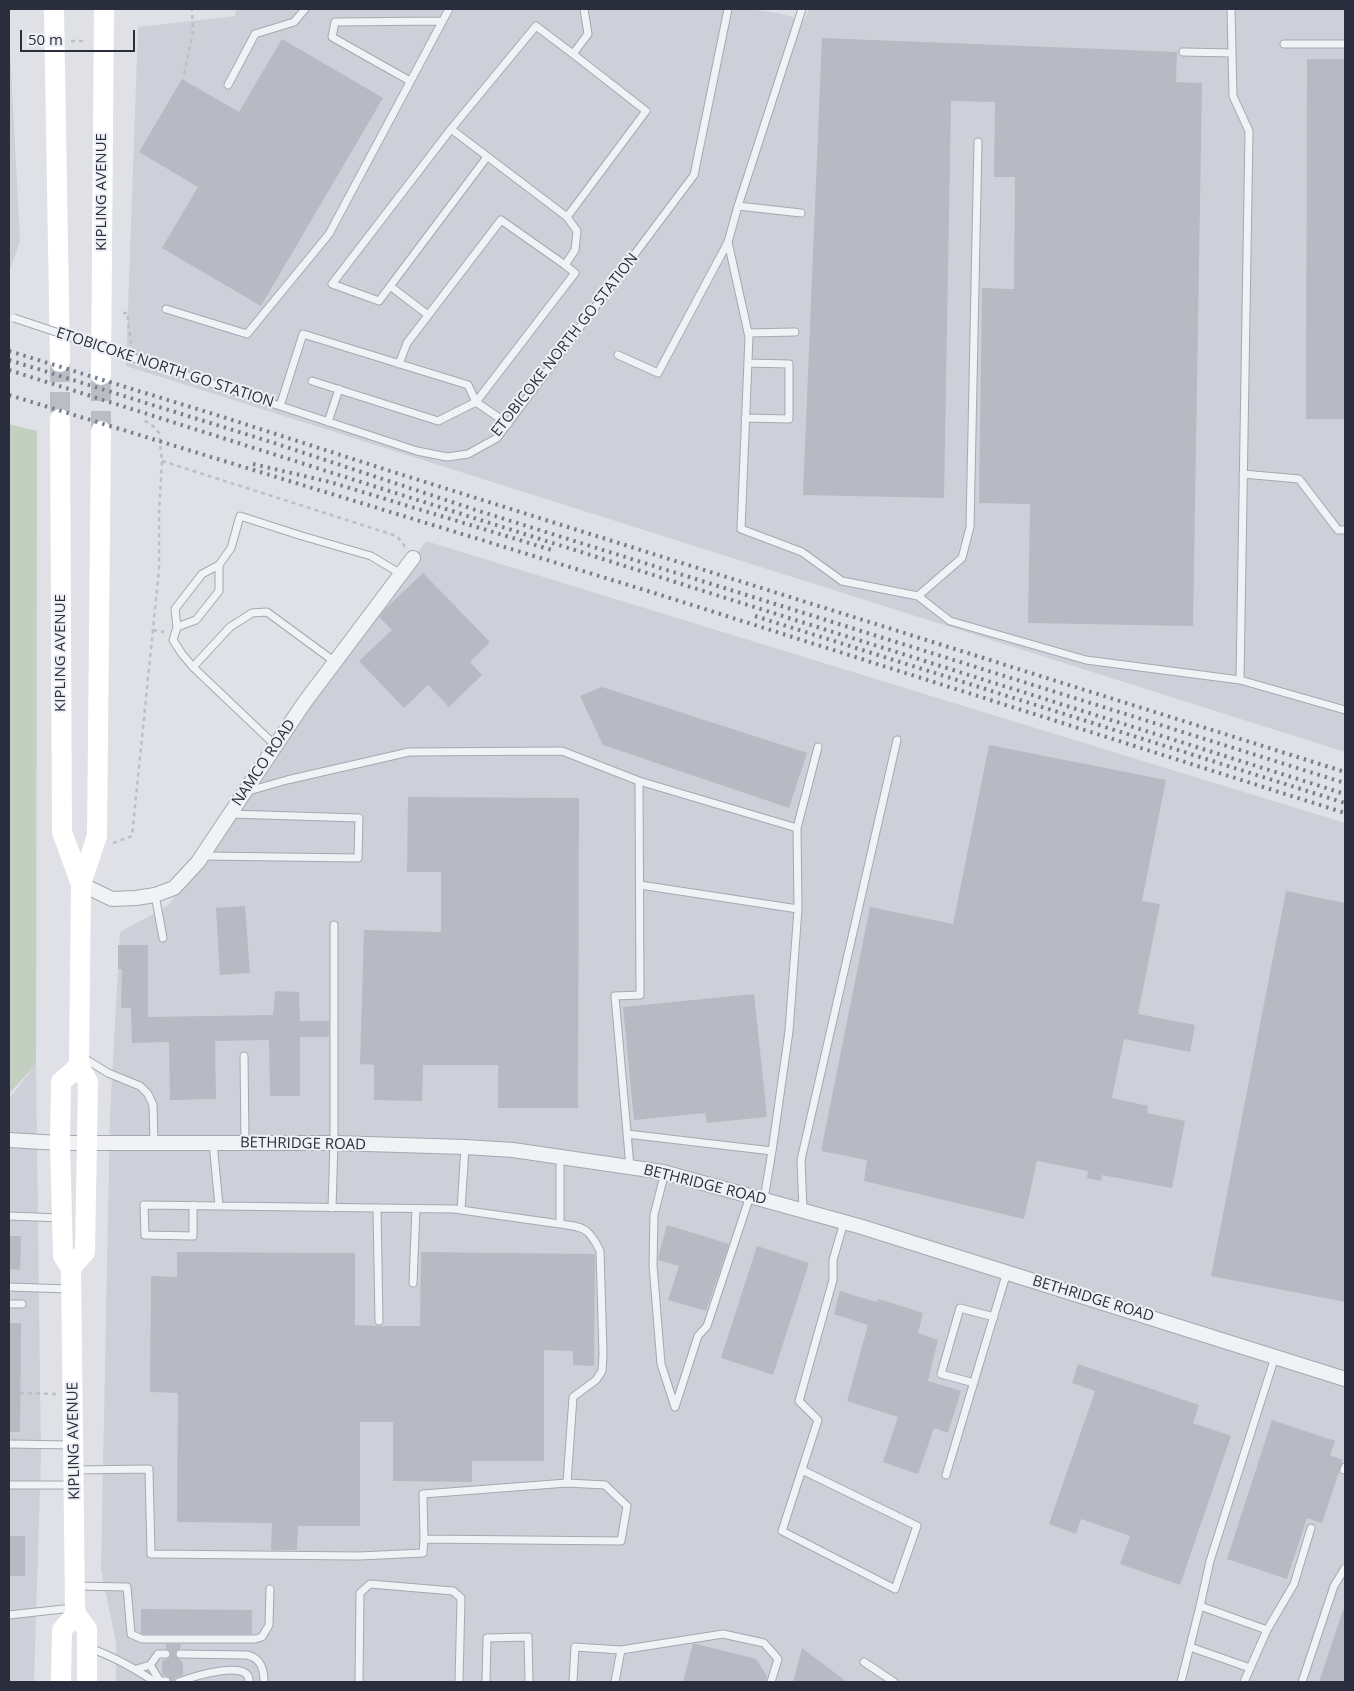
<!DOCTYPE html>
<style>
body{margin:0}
#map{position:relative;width:1354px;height:1691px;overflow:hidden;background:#dfe1e7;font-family:"Open Sans",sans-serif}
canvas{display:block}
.frame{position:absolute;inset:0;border:10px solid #2a2e3c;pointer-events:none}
.scale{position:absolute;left:20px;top:30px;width:115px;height:22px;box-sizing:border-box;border:2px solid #2a2e3c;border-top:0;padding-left:6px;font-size:15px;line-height:18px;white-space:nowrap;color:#2a2e3c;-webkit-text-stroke:4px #eef0f5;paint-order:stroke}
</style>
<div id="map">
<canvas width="1354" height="1691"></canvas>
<div class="frame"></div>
<div class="scale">50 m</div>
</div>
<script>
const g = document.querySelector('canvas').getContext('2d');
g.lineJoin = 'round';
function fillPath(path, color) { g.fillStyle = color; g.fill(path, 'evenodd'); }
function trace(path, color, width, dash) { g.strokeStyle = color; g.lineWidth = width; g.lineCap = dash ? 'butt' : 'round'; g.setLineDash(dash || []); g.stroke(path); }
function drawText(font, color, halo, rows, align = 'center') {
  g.font = font + ' "Open Sans",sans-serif'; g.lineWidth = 4; g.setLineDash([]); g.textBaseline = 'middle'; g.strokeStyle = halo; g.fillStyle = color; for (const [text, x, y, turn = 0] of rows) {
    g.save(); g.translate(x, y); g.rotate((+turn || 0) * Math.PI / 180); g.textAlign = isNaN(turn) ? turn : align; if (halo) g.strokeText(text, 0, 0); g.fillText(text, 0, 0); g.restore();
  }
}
fillPath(new Path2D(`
 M236 9H750L777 13 805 20 809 9H1345V752L126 366 138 27 235 16Z
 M9 50H10L20 241 9 273Z
 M426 541 1345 823V1682H116V1643L101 1569 110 1115 120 932 169 905Z
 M36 1064 41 1456 34 1682H9V1099Z`), '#cdd0d8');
fillPath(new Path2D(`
 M9 424 37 431 36 1064 9 1094Z`), '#c3d0c1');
fillPath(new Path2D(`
 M822 38 1177 52 1176 82 1202 83 1193 626 1028 623 1030 504 979 503 982 288 1014 289 1015 177H994L995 102 951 101 944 498 803 495Z
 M282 39 383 98 261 306 162 248 198 187 139 152 182 79 239 112Z
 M1307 59H1345V419H1306Z
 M423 573 490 642 470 662 482 675 449 707 428 685 404 708 359 661 392 630 379 617 386 608Z
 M602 687 807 753 789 808 603 745 580 696Z
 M989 745 1166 780 1142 901 1160 904 1138 1014 1195 1025 1190 1052 1124 1039 1112 1098 1148 1106 1147 1113 1185 1121 1172 1188 1102 1175 1101 1181 1087 1178 1088 1171 1037 1161 1024 1219 864 1181 867 1160 821 1151 870 907 953 924Z
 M408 797 579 798 578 1108H498V1065H423L422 1101 374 1100V1065L360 1064 364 930 441 932V872H407Z
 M1286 891 1345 903V1302L1211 1276Z
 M245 906 250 973 220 975 216 908Z
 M118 945H148V1017L273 1015 275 991 299 992 300 1021H329V1037H300V1096H270L269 1040 215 1041 216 1099 170 1100 169 1042 132 1043 131 1008H121L122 969H118Z
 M754 994 767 1117 707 1123 705 1113 634 1120 623 1007Z
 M667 1225 729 1244 706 1311 668 1300 679 1266 658 1260 659 1254Z
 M9 1236H21L20 1270 9 1269Z
 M757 1246 809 1263 773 1375 721 1358Z
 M177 1252 355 1253V1325L379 1326H420L421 1252 595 1254 594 1366 573 1365V1351L544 1350V1461H472V1482L393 1481V1422H360V1526H298L297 1550H271L272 1523 177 1522 178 1393 150 1392 151 1276 177 1277Z
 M840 1291 876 1302 879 1299 923 1313 918 1333 938 1340 928 1381 961 1391 948 1433 934 1428 918 1474 883 1462 898 1417 847 1401 868 1325 834 1314Z
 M9 1323H21L20 1432H9Z
 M1078 1364 1199 1405 1193 1423 1231 1436 1180 1585 1120 1564 1130 1536 1081 1519 1076 1534 1049 1524 1095 1391 1072 1383Z
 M1272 1420 1335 1441 1330 1455 1343 1460 1322 1523 1307 1518 1287 1579 1227 1559Z
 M9 1536H25V1576H9Z
 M141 1609 252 1610V1634H143L141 1633Z
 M1343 1610 1345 1611V1682H1319Z
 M166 1644H181L180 1649 176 1651 175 1654 183 1663V1675L175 1678 174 1682H171L169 1677 162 1674V1661L169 1658 171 1654 170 1651 166 1649Z
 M693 1644H696L756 1659 767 1676 766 1682H683Z
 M802 1648 847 1682H793Z`), '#b7bac3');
trace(new Path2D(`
 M60 362V419
 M101 431V375`), '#bbbdc5', 20, [20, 10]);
const lane = new Path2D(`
 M802 9 738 206 728 242 749 337 741 529 802 552 842 581 918 596 962 558 970 527 978 142
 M1284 44H1345
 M1183 52 1232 53
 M410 81 332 37 335 22 442 21
 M228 85 255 34 294 22 305 9
 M451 129 332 284 379 301 487 157
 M738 206 801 213
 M567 217 451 129 536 26 573 54
 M390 286 428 315
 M166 309 247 334 329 234 449 9
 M748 333 795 332
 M125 355 417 451 447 457 468 454 497 438 694 175 728 9
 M618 355 658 373 728 242
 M399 364 407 343 501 220 565 265
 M312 381 438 421 476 402 575 273 565 265 575 250 577 231 567 217 646 111 573 54 588 34 584 9
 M280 406 303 334 468 385 476 402 508 424
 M745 418 789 419V364L748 363
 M328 422 339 389
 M1243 474 1299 479 1338 530H1345
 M918 596 950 621 1086 660 1240 680 1249 131 1233 96 1231 9
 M177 627 175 609 202 574 219 565
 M193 667 230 627 252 613 267 612 335 662
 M1240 680 1345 710
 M276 746 193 667 182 654 173 640 177 627 196 620 219 591V565L231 548 240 516 302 536 371 556 401 574
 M245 792 287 780 409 752 562 751 639 781
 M797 828 818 747
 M203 856 358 858 359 818 230 814
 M640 885 798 909
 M155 895 163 938
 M81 1056 108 1073 140 1086 148 1094 153 1105 154 1143
 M244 1056 245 1143
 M627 1134 772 1151
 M213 1143 219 1206
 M630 1167 615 996 640 995 639 781 797 828 798 909 789 1031 772 1151 764 1199
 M665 1172 654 1215 653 1265 661 1364 675 1407 698 1336 707 1326 750 1196
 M193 1205V1236L145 1235 144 1205 454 1209 560 1224V1157
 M332 1208 334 1143V925
 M377 1208 379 1321
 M461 1210 465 1147
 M803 1210 801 1160 897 740
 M9 1216 61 1218
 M413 1283 416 1209
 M9 1287 68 1289
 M9 1304H22
 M974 1383 941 1374 960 1308 994 1317
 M9 1444 71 1445
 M74 1470 149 1469 151 1554 359 1556 423 1553 424 1539 621 1541 627 1506 605 1485 567 1483 573 1397 596 1380 602 1371 603 1354 600 1251C589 1228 584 1227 560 1224
 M802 1470 917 1526 895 1589 782 1531 818 1420 799 1401 833 1280V1260L844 1222
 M1344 1470 1345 1467
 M946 1475 1007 1272
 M9 1485H71
 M424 1539 423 1494 567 1483
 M76 1586 127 1587 131 1634 142 1639H255L262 1637 269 1625 270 1589
 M9 1615 72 1608
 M1267 1630 1294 1584 1311 1528
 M1190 1647 1250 1668
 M89 1648C113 1656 134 1668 155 1682
 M180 1654 247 1655C261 1658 264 1669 264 1682
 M864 1662 894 1682
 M150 1665 160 1681H166
 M137 1669 150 1665 158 1654H166
 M179 1682C192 1677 251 1658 249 1682
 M359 1682 360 1593 370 1584 453 1591 461 1598 459 1682
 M486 1682 487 1638 528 1637 529 1682
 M573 1682 575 1647 621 1650 723 1634 764 1643 778 1659 771 1682
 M615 1682 621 1650
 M1181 1682 1200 1606
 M1244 1682 1267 1630 1200 1606 1210 1561 1275 1357
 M1302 1682 1334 1586 1345 1568`);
const street = new Path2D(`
 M81 884 112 899 136 898 155 895 174 888 198 862 304 703 413 558
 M9 1140 60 1143H334L465 1147 513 1150 663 1172 862 1227 1345 1379`);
trace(lane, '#a5a8b0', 9);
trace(street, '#a5a8b0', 16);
trace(new Path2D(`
 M71 41H85
 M184 74 193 32 192 9
 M123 313H128C127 325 131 335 131 346
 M162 461 397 536 406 548
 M153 630 164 632
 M113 843 132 836 159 570V512L162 461 159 433 151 424 141 419
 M20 1393 56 1394`), '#bdbfc5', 2.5, [4, 4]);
trace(lane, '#f1f2f5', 7);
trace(street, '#f1f2f5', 14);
trace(new Path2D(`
 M54 9 60 362
 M101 375 104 9
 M60 419 62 832 81 884
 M79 1066 61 1082 60 1143 63 1256 71 1268 75 1608 76 1614 87 1629V1682
 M71 1268 85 1252 88 1082 79 1066 81 884 97 836 101 431
 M61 1682 62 1630 76 1614`), '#fff', 20);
trace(new Path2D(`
 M9 351 223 417 387 470 1345 772
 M9 360 271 442 476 510 1345 783
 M9 370 691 587 1345 794
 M9 395 648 591 1345 813
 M253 464 330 482 555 551
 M755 616 1345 803`), '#7a7f8f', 4, [2.5, 5]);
const laneBridge = new Path2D(`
 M14 318 125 355`);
trace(laneBridge, '#a5a8b0', 9, []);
trace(laneBridge, '#f1f2f5', 7);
drawText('15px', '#2a2e3c', '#eef0f5', [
 ["KIPLING AVENUE",102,192,-90],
 ["ETOBICOKE NORTH GO STATION",565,345,-52],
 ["ETOBICOKE NORTH GO STATION",165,368,18],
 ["KIPLING AVENUE",61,653,-90],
 ["NAMCO ROAD",264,763,-56],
 ["BETHRIDGE ROAD",303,1144,1],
 ["BETHRIDGE ROAD",705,1185,14],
 ["BETHRIDGE ROAD",1093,1299,17],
 ["KIPLING AVENUE",74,1441,-91]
]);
</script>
